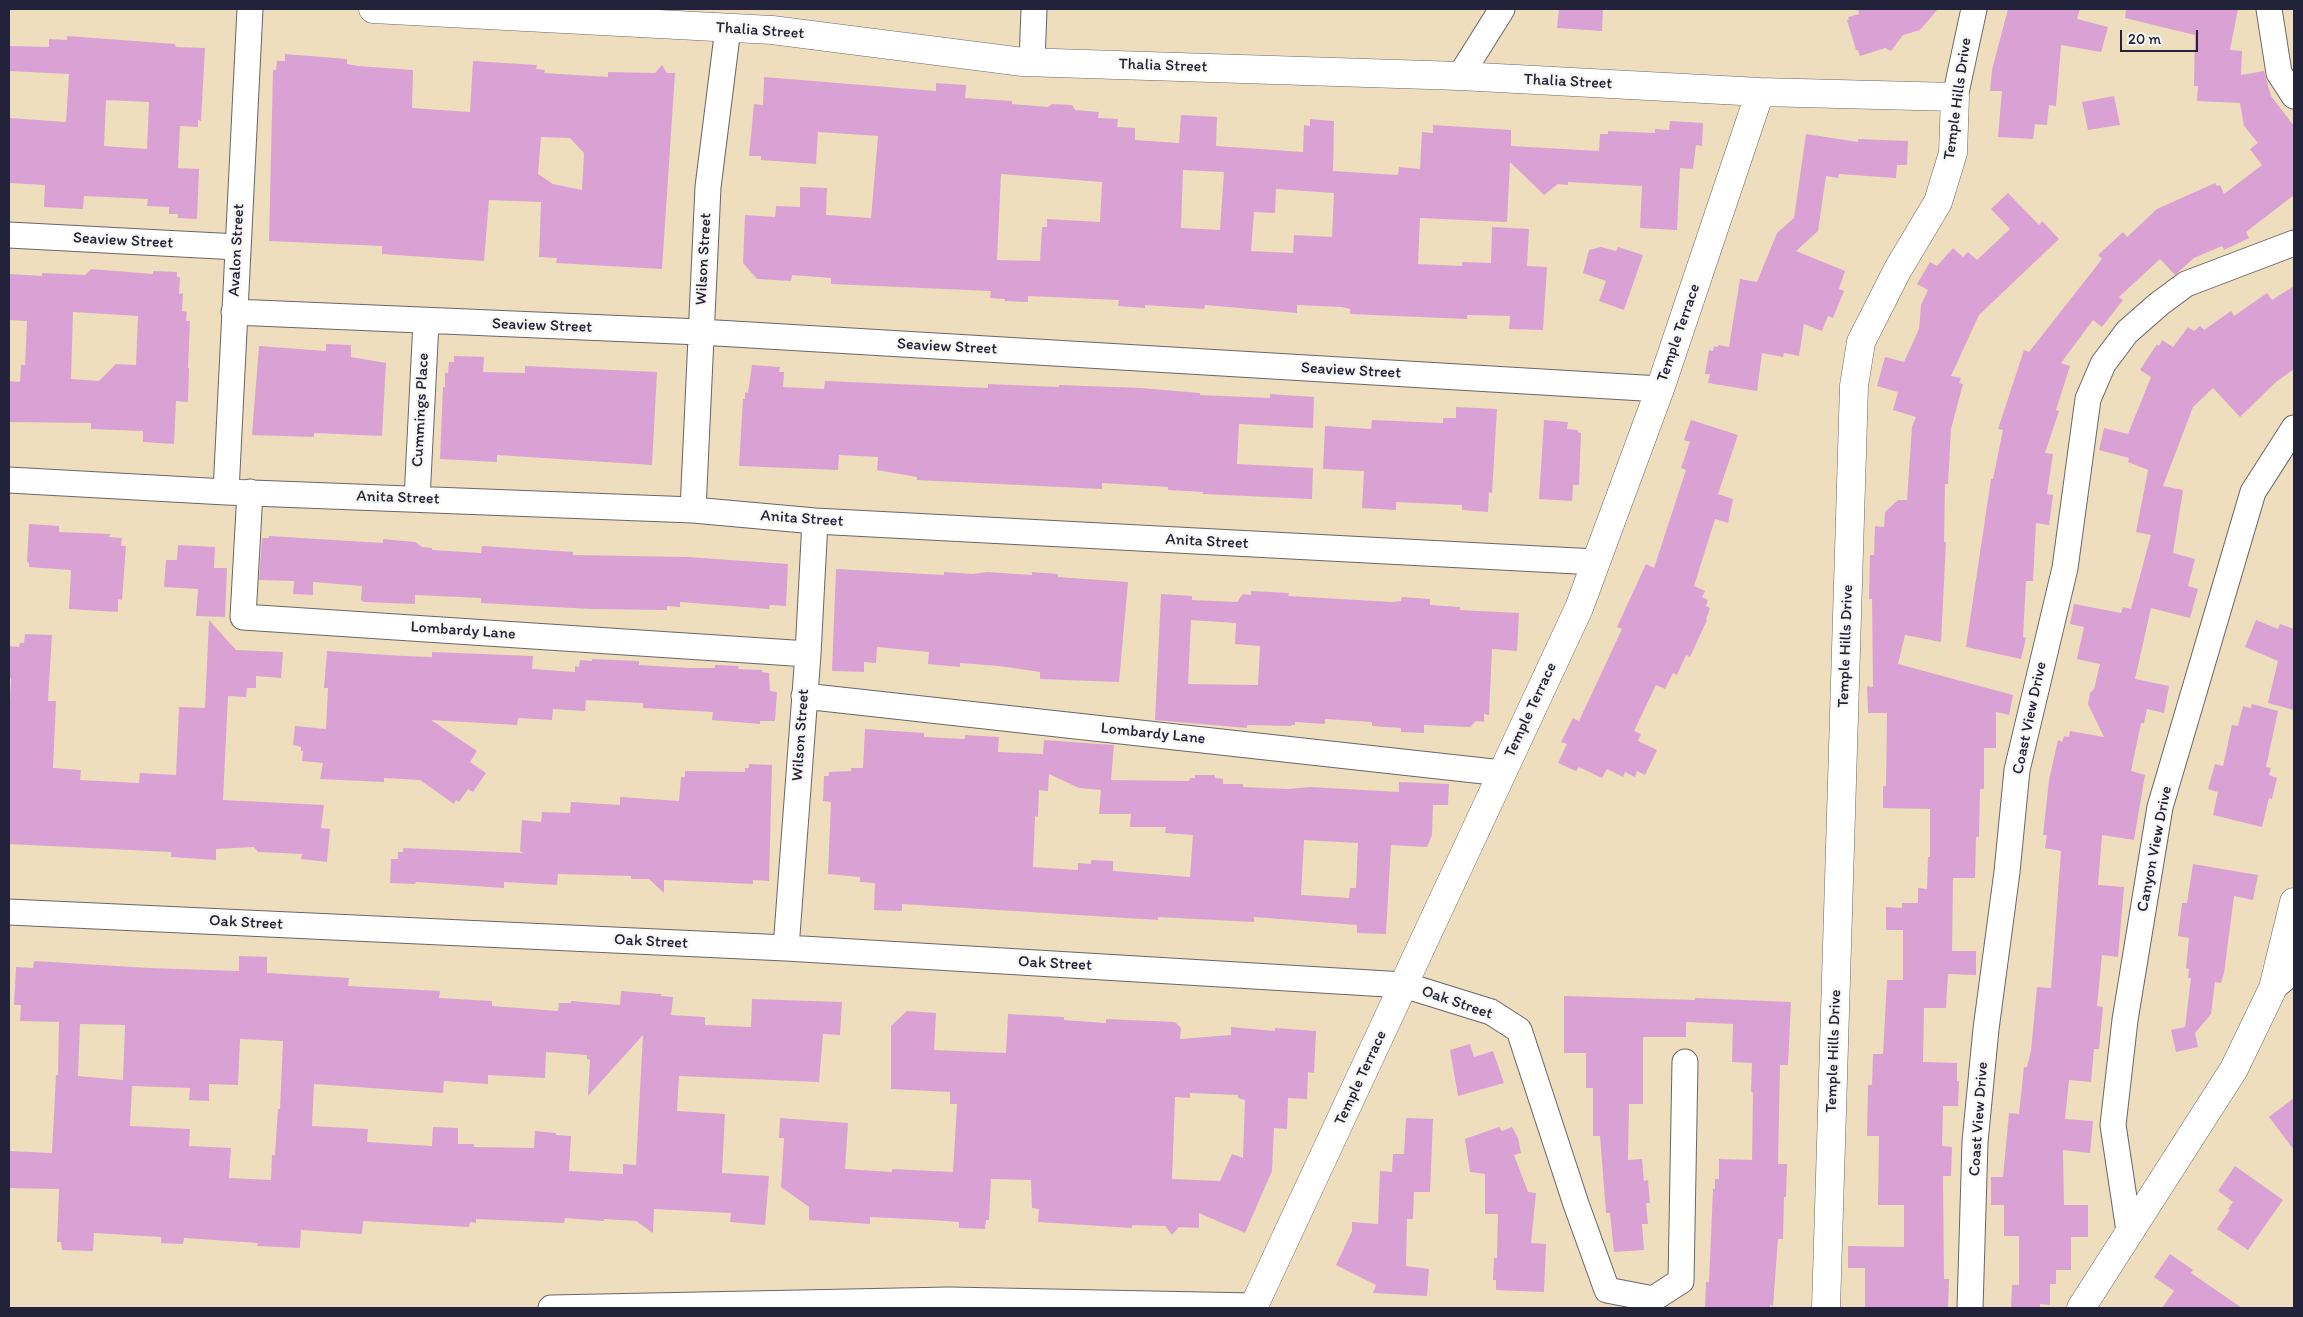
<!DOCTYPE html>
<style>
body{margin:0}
#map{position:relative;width:2303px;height:1317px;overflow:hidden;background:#efdebd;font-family:Itim,sans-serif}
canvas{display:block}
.frame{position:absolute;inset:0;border:10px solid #22223b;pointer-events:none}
.scale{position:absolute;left:2120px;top:30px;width:78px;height:22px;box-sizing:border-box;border:2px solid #22223b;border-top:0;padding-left:6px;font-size:15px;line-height:18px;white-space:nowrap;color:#22223b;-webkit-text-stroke:4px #f6f6f2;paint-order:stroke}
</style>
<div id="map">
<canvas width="2303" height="1317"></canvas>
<div class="frame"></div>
<div class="scale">20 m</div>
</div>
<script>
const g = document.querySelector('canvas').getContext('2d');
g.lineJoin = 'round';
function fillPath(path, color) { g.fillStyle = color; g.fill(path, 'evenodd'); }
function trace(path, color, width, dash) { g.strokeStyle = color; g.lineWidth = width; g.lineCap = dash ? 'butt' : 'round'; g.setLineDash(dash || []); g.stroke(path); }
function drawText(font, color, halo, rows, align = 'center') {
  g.font = font + ' Itim,sans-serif'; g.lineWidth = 4.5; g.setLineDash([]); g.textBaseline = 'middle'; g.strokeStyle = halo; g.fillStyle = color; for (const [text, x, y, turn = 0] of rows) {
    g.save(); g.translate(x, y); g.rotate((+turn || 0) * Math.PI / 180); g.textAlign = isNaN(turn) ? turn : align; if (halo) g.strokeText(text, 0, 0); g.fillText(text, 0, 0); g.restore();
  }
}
fillPath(new Path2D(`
 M1559 9H1603L1602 31 1557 28Z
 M1858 9H1938L1920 30 1903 35 1891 51 1885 48 1860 56 1858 50H1856L1847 20H1849L1848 17 1859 14Z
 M2008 9H2080L2077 19 2108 27 2101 52 2061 45 2056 106 2049 105 2047 125 2035 124 2033 139 1998 137 2002 91H1990L1992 70Z
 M2126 9H2238L2230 50 2242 51 2241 75 2264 71 2271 96 2294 126V195L2246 232 2249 238 2224 250 2222 246 2194 258 2175 275 2160 259 2119 297 2123 300 2102 327 2093 320 2061 363 2070 366 2056 410 2059 411 2045 453 2053 454 2047 494 2053 495 2049 525 2036 523 2033 581H2026L2023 637 2026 638 2021 659 1966 647 1991 479H1993L2003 430 1998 429 2024 350 2029 352 2102 259 2098 255 2123 232 2127 237 2157 209 2215 183 2217 186 2220 185 2224 194 2262 165 2250 149 2258 143 2244 126 2240 103 2197 101 2198 86H2194L2195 35 2125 18Z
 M67 36 175 44 176 47 205 48 201 121 198 120V127L180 126 178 168 199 169 197 219 178 218V214H169V207L147 206 148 199 84 196 83 209 44 207 45 185 9 183V118L66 122 69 74 9 71V46L49 47V39L67 40ZM106 100 149 102 147 149 104 146Z
 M285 54 347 59V64L358 66 413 70 412 108 470 112 473 61 537 65 536 69 545 70 544 73 608 77V72L655 73 662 65 667 73H675L662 269 556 263 557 258 539 257 541 202 489 200 484 261 382 254V246L269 241 273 70H276L277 61H285ZM541 137 570 138 584 153 582 190 553 184 538 174Z
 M764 77 936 91V83L966 85 965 98 1012 101V104L1048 107 1052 104 1072 105 1075 110 1099 112 1098 118 1118 119 1117 127 1135 128V140L1179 143 1181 115 1217 117 1216 146 1303 152 1304 125 1310 126V119L1334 121 1333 171 1398 175 1399 167 1420 169 1422 132 1433 133V125L1511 130V146L1599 151 1600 134H1608V131L1655 133V129L1669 130 1670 121 1703 123 1702 146 1696 145 1693 169 1680 168 1677 230 1640 228 1642 186 1568 182V185L1558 184 1544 195 1510 162 1507 222 1420 218 1418 264 1462 266V262L1491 263 1492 227 1529 229 1527 266 1547 267 1543 330 1509 329 1510 316 1467 315V319L1350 314V309L1342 307 1297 305V313L1205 305 1204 309 1145 305V308L1118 306 1119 300 1028 296V302L1005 301V299L990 298 991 291 831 284V278L792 275 791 281 757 279 743 263 745 215 775 217 776 206 800 207V187L827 188 826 215 871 218 878 136 818 132 816 164 761 160V156H749L754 104 763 105ZM1183 170 1224 172 1220 230 1181 228ZM1001 174 1102 182 1100 222 1047 219V227H1042L1040 261 997 260ZM1276 189 1334 193 1332 237 1294 235 1293 253 1251 251 1254 212 1275 213Z
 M2114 96 2120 125 2088 130 2082 102Z
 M1806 134 1858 142V139L1908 141 1907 165H1897L1896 178 1839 174 1838 178 1826 176 1818 231 1796 251 1845 271 1839 289 1844 291 1833 318 1828 316 1822 331 1804 324 1799 356 1784 353 1783 357 1762 353 1757 391 1708 383 1710 374H1705L1709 350 1713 351 1714 346 1718 347V345L1729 347 1740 279 1757 282 1777 233 1794 218Z
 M2008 193 2039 225 2042 221 2059 239 1979 315 1951 376 1961 378 1959 383 1963 384 1951 429 1948 484H1945L1944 542H1946L1941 642 1905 635 1898 664 2013 695 2009 715 1996 712V748H1984V789H1980L1979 837H1976L1975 878H1953L1952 951H1976V975L1948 974 1946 1008H1924L1923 1062 1957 1063V1081H1959L1958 1106H1943L1942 1146 1952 1147 1951 1176H1943L1944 1279H1949L1948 1308H1865V1268H1848V1246L1904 1247V1205H1878L1879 1136H1867L1868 1085H1872L1873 1054H1883L1887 980H1903V930H1886V907L1902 908V903H1918V888L1927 889 1928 857H1930V809L1883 808V786H1886L1887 713H1868L1867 686 1873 687 1872 599H1869L1870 555H1874L1875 526 1884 527 1885 512 1898 500H1907L1912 427 1916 417 1893 410 1898 392 1877 386 1885 357 1904 362 1919 329 1921 305 1928 290 1917 284 1930 262 1937 266 1953 248 1963 257 1968 252 1977 260 2010 229 1991 209Z
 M1601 247 1616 251 1618 247 1643 255 1624 310 1599 301 1606 281 1583 273 1589 250Z
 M91 269 153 274V271L177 272V277H180L179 294 183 293 182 311 187 312 186 321H190L188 368H189L188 402 176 401 174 444 143 442V431L91 429V423L9 422V381L20 382 21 365H25L27 321 9 320V274L42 276V273L85 275ZM73 312 138 316 136 365 116 364 99 381 71 379Z
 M2294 286V369L2276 382 2240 417 2213 388 2193 407 2163 486 2183 490 2173 553 2195 559 2188 586 2198 589 2190 618 2151 608 2135 679 2169 686 2164 713 2147 709 2144 723H2141L2131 771 2145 775 2134 840 2102 835 2098 885 2124 887 2118 957 2102 955 2097 1006 2103 1007 2099 1049H2094L2091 1082 2069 1080 2065 1119 2093 1121 2090 1153 2063 1150 2064 1205H2088V1237H2071V1270H2056V1284H2050V1305L2040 1304V1308H2011L2012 1285H2019V1236H2004V1205H1991V1177H2003L2009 1113 2019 1114 2024 1067H2027L2031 1051 2037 987 2051 988 2061 851 2045 848 2047 835H2043L2049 780 2058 740 2062 742 2064 736 2069 737 2070 731 2104 737 2088 704 2090 693 2094 689 2100 664 2077 659 2084 627 2070 624 2074 604 2121 613 2123 607 2131 609 2151 535 2136 532 2148 470 2128 462 2129 458 2099 450 2104 428 2128 434 2151 377 2140 370 2157 344 2159 346 2162 340 2173 347 2188 327 2194 331 2200 326 2204 330 2231 311 2234 316 2267 293 2272 300Z
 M326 344 351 345V357L386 363 382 436 314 433V437L252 435 259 346 326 351Z
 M454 356 484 357 483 372 525 373V366L657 372 652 465 497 455V462L440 459 443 387H445V373H448L449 362H454Z
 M752 365 780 367 779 372H784L783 387 824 389 825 381 988 388V384L1059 387V385L1141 388 1200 393V395L1270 398V394L1314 397 1313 428 1239 424 1237 464 1313 468 1312 499 1203 494V492L1168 490V487L1102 483V489L917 480V477L877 470 878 457 839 455 838 470 739 466 743 399H745V392L748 393Z
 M1456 407 1497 409 1492 493 1489 492 1488 512 1462 510V505L1396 502V510L1362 508 1364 471 1323 469 1325 426 1371 429 1372 420 1443 423V418H1456Z
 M1544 420 1568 422 1567 429 1578 430V432L1581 433 1579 485H1573L1572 501 1539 499Z
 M1691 420 1738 435 1718 494 1733 499 1728 523 1715 519 1694 586 1705 591 1702 597 1708 600 1706 606 1710 608 1706 619 1707 620 1690 657 1686 655 1677 675 1673 673 1665 689 1656 685 1634 731 1641 734 1638 741 1657 750 1645 775 1637 771 1635 777 1625 772 1623 777 1607 769 1602 778 1579 767 1576 771 1558 763 1567 744 1561 742 1573 718 1579 721 1622 629 1617 627 1646 564 1654 568 1686 470 1681 468 1690 442 1684 440Z
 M29 524 59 526V532L110 534 109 537 122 538 121 546H126L122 600 118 599V612L69 609 71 570 29 567V563L27 562Z
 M269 536 383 543V539L415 542 422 547 432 548V550L481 553 482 546 573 552V555L688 557 788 564 786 606 770 605 769 609 680 602V607L667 606V610L591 609 481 603V598L415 595V604L389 603 364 602 361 600 362 586 313 582V595L293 594 294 581 259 580 262 538H269Z
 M178 545 215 547 214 568H227L225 617 196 616 198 589 164 587 166 560H177Z
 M836 569 944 575V572L973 574 987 572 1032 575V572L1058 574V577L1128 582 1119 682 1040 679V672L999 666 960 663V667L928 664 929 652 877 647 876 663 864 662V672L832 671Z
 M1251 591 1289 593 1288 596 1392 602 1401 601 1402 597 1430 599V605L1460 607V610L1519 613 1517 651 1492 649 1489 715 1484 714V722L1476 721 1470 727 1424 725V733L1401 732V728L1372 726V722L1325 719V724L1295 722V725H1291V726L1247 725V728L1155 720 1161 594 1192 596V600L1237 602 1243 594 1251 595ZM1191 620 1236 623 1235 644 1260 646 1258 685 1188 684Z
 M209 620 236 650 283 652 281 678 256 676V688H247L246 697 228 696 223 800 324 805 321 828 330 829 327 862 301 859 302 854 258 852 254 847 216 849V860L171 857V852L9 844V726L11 678H9V646L19 647 20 643H24L25 634 52 635 48 701H56L53 768 81 770 80 780 139 783 140 773 176 775 179 707 205 708Z
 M2256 620 2278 629 2280 624 2294 629V710L2268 703 2278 661 2245 647Z
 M327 651 404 656 432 657V652L533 656 532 669 575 672V666L579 667 580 660 592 661V659L639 661V665L689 668H715V665L739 666 738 669 762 670V672L769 673 770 691 777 692 775 721H760V724L712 720 713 712 643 708V703L586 700 585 711 553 709 552 720 518 718 517 725 431 720 477 751 470 762 486 773 473 792 468 789 459 802 456 800 454 804 420 780 384 778V782L320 779 323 763 302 761 303 751H301V747L293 745 295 726 326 729 328 688H324Z
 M2252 704 2278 711 2266 767 2271 768 2269 775 2277 778 2272 799 2269 798 2262 827 2213 815 2218 792 2208 789 2215 764 2223 766 2232 725 2238 726 2243 706 2251 708Z
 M865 729 924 733V737L965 739V735L999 737 998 752 1043 754 1044 740 1114 745 1111 780 1189 781 1190 778H1195V775H1215V778L1223 779V784H1243V787L1288 789 1310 787 1399 792V782L1449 784 1448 805H1433L1432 835 1427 847 1391 845 1386 934 1357 933V925L1254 917V922L1158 917V920L902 904V911L874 910 875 883 860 882V877L828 874 831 802 823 801 824 776H829V772L851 771V768H863ZM1049 774 1079 788 1101 790 1099 814H1131L1130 827H1166L1165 833 1193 835 1190 877 1113 871V861L1091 860V864L1078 863V870L1033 867 1035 816 1038 817 1039 790 1048 791ZM1304 840 1358 843 1356 888H1350L1349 898 1301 895Z
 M749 764 772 765 769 881 753 880V884L664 880V893L649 879H631V876L558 874 557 885 504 882V888L416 882 415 884 390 883 391 859H398V852H403V848L524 853 520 851 522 820 541 822 542 812 570 813 571 802 620 805V797L679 801 681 777H685V771L745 772V768H749Z
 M2193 864 2258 875 2253 900 2234 896 2224 973 2221 983 2215 982 2211 1014 2195 1033 2198 1047 2176 1052 2171 1030 2185 1027 2191 978H2188L2189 969 2186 968 2189 938 2178 936 2182 903H2187Z
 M239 956 267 957V973L349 978 348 986 440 991 439 998 492 1001V1006L558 1011 559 1003H571V1001L620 1005 621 991 661 994V996L673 997 671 1015 705 1017V1025L751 1027 752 999 842 1002 840 1035 823 1034 819 1082 679 1076 677 1111 725 1114 722 1173 769 1176 765 1225 730 1222 731 1213 654 1209 653 1233 636 1221 604 1219V1221L565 1218 564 1223 476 1219V1223L470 1222 469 1227 363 1221 362 1234 301 1230 300 1248 257 1246 258 1243 184 1238 183 1244 161 1243V1237L94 1233 93 1251 62 1250 61 1242H57L59 1189 9 1188V1151L52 1153 56 1075H58L59 1022 20 1021 21 1005H14L16 967 33 968 34 961 149 968 239 971ZM80 1024 125 1025 123 1080 78 1076ZM643 1035 636 1165 623 1164V1174L569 1171 571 1136 556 1135V1133L535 1131 534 1148 474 1147V1144H458V1128L433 1127 432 1146 367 1142 368 1129 312 1126 314 1084 443 1093 444 1081 488 1084V1075L545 1078 546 1052 587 1055V1059L590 1060 588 1096ZM240 1039 283 1041 280 1109H278L275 1155H272L271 1180 229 1178 231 1148 189 1146 190 1129 130 1126 132 1086 190 1088 189 1100 209 1101V1084L238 1085Z
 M1564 996 1695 1000V998L1791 1002 1788 1065H1780L1778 1164H1787L1786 1197H1784L1783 1239H1778L1773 1306 1770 1305V1308H1705L1706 1282H1709L1713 1189H1715V1179H1719V1159L1752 1160 1753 1093 1751 1091 1752 1063 1732 1062 1733 1024 1686 1022V1037H1643V1104H1629L1628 1160 1642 1159 1644 1181 1648 1180 1650 1203H1646L1648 1224H1642L1644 1250 1614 1252 1610 1213H1606L1600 1136H1593V1088H1586V1053H1564Z
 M907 1011 936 1013 934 1050 1006 1053 1008 1014 1064 1017V1020L1106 1023V1019L1175 1022 1181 1028 1180 1039 1231 1035V1027L1275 1031V1028L1316 1031 1314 1073 1308 1072 1307 1099 1288 1098 1287 1129 1274 1128 1272 1171 1245 1233 1199 1213V1228L1179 1227 1172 1235 1165 1226 1132 1225V1228L1038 1222 1039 1209 1032 1208 1031 1180 991 1179 989 1220H986L985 1229 959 1228V1222L932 1220 870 1217V1224L809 1220V1207L781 1187 784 1138H779L780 1118 848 1123 845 1169 892 1172V1169L953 1172 957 1104H950V1092L891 1089V1026ZM1190 1093 1238 1095V1098L1245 1100 1243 1158 1232 1154 1220 1181 1172 1179 1175 1097 1190 1098Z
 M1470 1044 1474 1057 1493 1051 1504 1083 1458 1096 1450 1050Z
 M2294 1098V1150L2269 1117Z
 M1406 1118 1433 1119 1430 1192H1414L1413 1219H1407L1406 1266 1429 1269 1427 1296 1373 1293 1376 1285 1336 1265 1352 1231V1222L1378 1224 1380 1171 1392 1172 1393 1154H1404Z
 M1499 1127 1502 1131 1512 1127 1518 1138 1521 1153 1514 1155 1528 1192 1536 1193 1531 1243 1546 1244 1544 1292 1496 1290V1280H1493L1494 1258H1497L1498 1214H1485V1174L1470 1172 1465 1139Z
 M2235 1166 2283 1200 2248 1250 2217 1229 2230 1210 2228 1209 2233 1202 2218 1191Z
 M2170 1254 2193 1270 2191 1273 2242 1308H2162L2174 1291 2154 1277Z`), '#daa2d4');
const street = new Path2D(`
 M2269 9 2279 73 2294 96
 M1032 62 1034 9
 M1460 76 1502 9
 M1955 97 1974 9
 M9 235 238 247
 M234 312 700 332 1660 389
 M9 480 226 492 693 510 815 521 1596 562
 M226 492 250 9
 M250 492 243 617 808 654
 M417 499 426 322
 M693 510 708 187 728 28
 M804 696 1502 773
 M9 912 786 948 1404 985 1491 1012 1519 1030 1576 1204 1607 1290 1653 1299 1681 1281 1685 1062
 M786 948 808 654 815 521
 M2273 988 2294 971
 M2129 1231 2113 1125 2125 1020 2160 807 2253 492 2294 428
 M551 1308 949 1300 1254 1306
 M1970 1308 1975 1142 1986 1029 2007 872 2017 770 2065 568 2088 399 2103 364 2127 332 2159 304 2186 284 2294 243`);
const secondary = new Path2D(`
 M373 9 772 30 1023 62 1460 76 1760 92 1955 97 1953 153 1938 202 1898 269 1861 342 1854 386 1826 1308
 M1253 1308 1579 608 1660 389 1760 92
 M2081 1308 2234 1069 2273 988 2294 902`);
trace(street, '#6a6468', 27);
trace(secondary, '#6a6468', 29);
trace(street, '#fff', 25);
trace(secondary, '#fff', 28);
drawText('16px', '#22223b', '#f6f6f2', [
 ["Thalia Street",760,31,4],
 ["Thalia Street",1163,66,2],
 ["Thalia Street",1568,82,3],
 ["Temple Hills Drive",1958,99,-82],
 ["Seaview Street",123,241,3],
 ["Avalon Street",237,250,-87],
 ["Wilson Street",704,259,-87],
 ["Seaview Street",542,326,2],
 ["Temple Terrace",1679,333,-71],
 ["Seaview Street",947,347,3],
 ["Seaview Street",1351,371,3],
 ["Cummings Place",421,410,-87],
 ["Anita Street",398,498,2],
 ["Anita Street",802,519,4],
 ["Anita Street",1207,542,3],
 ["Lombardy Lane",463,631,4],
 ["Temple Hills Drive",1846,646,-88],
 ["Temple Terrace",1531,710,-65],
 ["Coast View Drive",2030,718,-78],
 ["Lombardy Lane",1153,734,6],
 ["Wilson Street",801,735,-86],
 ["Canyon View Drive",2155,849,-79],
 ["Oak Street",246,923,3],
 ["Oak Street",651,942,3],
 ["Oak Street",1055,964,3],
 ["Oak Street",1457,1003,19],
 ["Temple Hills Drive",1834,1051,-88],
 ["Temple Terrace",1361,1078,-65],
 ["Coast View Drive",1979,1119,-86]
]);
</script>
